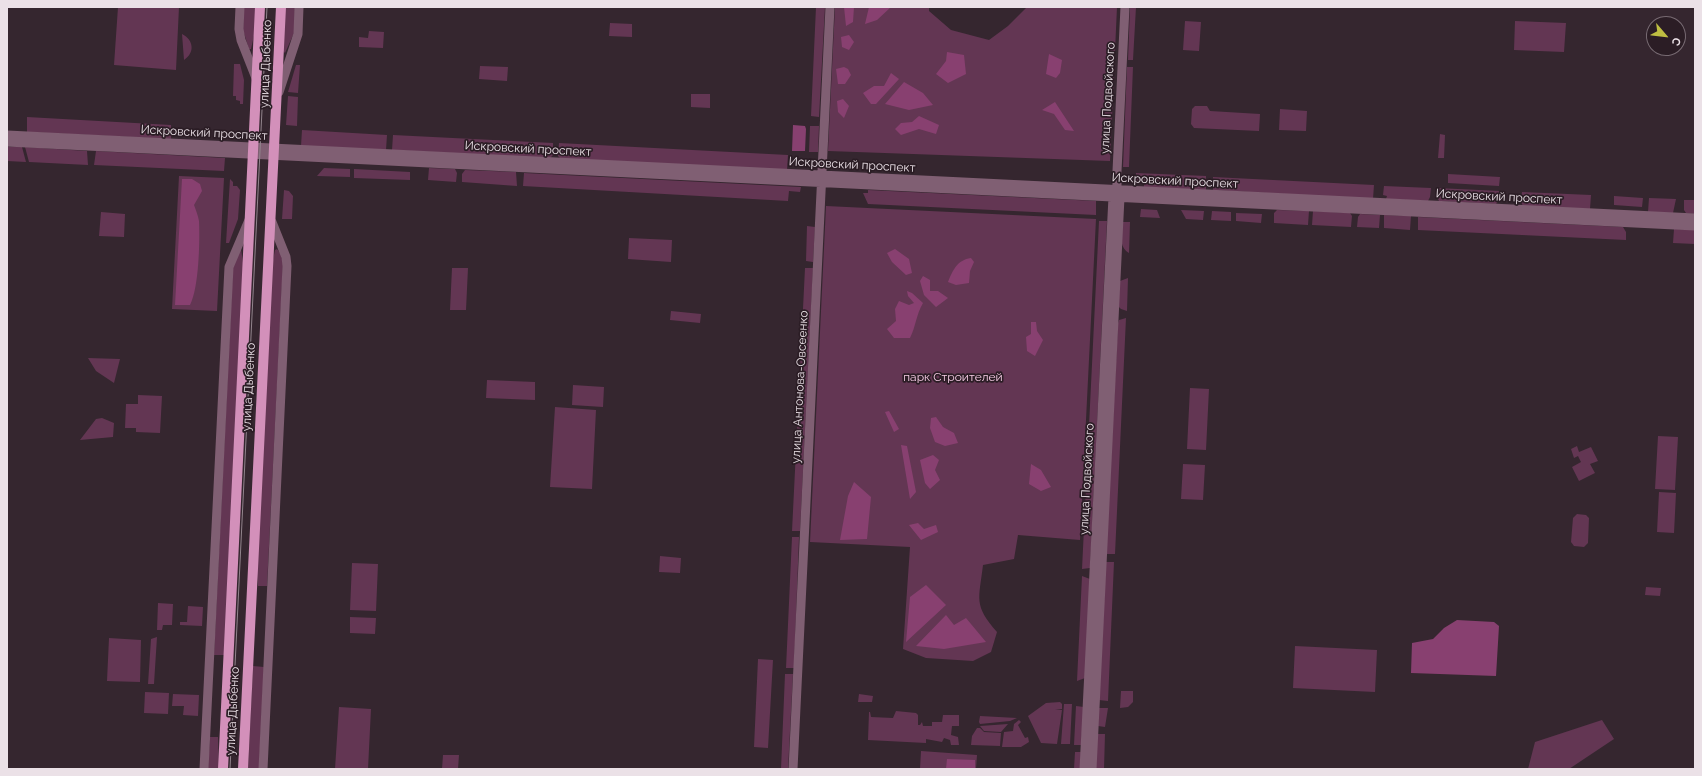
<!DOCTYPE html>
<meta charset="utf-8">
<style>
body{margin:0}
#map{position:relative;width:1702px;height:776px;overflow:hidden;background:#35262f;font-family:Raleway,sans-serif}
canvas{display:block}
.frame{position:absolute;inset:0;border:8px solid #ebe1e7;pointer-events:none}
.north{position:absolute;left:1646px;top:16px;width:40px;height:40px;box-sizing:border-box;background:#2b1d25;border:1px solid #786b73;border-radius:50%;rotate:118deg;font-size:11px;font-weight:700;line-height:16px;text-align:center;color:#ebe1e7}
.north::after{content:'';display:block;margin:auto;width:14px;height:18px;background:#bfbe42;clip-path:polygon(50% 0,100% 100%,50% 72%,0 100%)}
</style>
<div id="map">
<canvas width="1702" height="776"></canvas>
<div class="frame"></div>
<div class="north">С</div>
</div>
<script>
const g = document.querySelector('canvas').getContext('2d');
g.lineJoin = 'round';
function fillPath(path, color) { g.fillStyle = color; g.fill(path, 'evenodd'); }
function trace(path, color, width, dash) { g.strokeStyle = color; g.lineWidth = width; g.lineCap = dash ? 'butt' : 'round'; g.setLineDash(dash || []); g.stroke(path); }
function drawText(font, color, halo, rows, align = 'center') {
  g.font = font + ' Raleway,sans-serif'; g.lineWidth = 3.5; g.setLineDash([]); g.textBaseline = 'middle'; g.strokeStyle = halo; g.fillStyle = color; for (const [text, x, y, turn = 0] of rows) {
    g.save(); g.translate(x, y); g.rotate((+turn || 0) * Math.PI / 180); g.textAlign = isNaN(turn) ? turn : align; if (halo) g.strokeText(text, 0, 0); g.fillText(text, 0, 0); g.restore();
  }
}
fillPath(new Path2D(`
 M118 7H179L176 70 114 65Z
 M244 7H256L255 31 251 49H249L243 30Z
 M284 7H295L294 33 285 53 283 51Z
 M816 7H825L819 117 811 116Z
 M835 7H929V11L951 30 989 40 1008 26 1027 7H1117L1110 161 828 151Z
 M1130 7H1136L1133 60H1128Z
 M1185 21 1201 22 1199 51 1183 50Z
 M1515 21 1566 23 1564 52 1514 50Z
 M610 23 632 24V37L609 36Z
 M369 31 384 32 383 48 359 47V37L368 38Z
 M182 34C194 40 195 53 184 60Z
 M234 64H240L244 80 243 104H240V101L236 100V96H233Z
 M296 65H300L298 93 288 92Z
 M480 66 508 67 507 81 479 79Z
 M1127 67H1133L1129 167H1123Z
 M691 94H710V108L691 107Z
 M288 96 298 97 297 126 286 125Z
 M1195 106H1207L1210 111 1260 114 1259 131 1194 128 1191 124 1192 109Z
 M1280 109 1307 111 1306 131 1279 130Z
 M27 117 171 125V139L27 132Z
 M810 126H819L818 152H809Z
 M302 130 387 135 386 150 301 146Z
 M1440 134 1445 135 1444 158H1438Z
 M393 135 553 143V155L550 158 392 150Z
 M559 143 788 155 787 170 561 159 558 156Z
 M7 147H22L26 162 7 161Z
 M25 147 87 151 88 165 29 162Z
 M96 151 225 158 224 171 94 165Z
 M324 168 350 169V177L317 176Z
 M429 168 455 169 457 173 456 182 428 180Z
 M354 169 410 172V180L354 178Z
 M465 170 516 172 517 186 462 182V174Z
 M524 173 801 187 800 192 789 191 788 201 523 186Z
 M1136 173 1206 176V190L1144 187V183L1136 182Z
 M1448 174 1500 177 1499 186 1448 183Z
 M179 176 224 178 217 311 172 309Z
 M1213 177 1374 185 1373 199 1213 190Z
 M230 179 233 182V186H237L240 190 238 219 229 243H226Z
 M1384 186 1431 188 1430 197 1428 201 1386 199 1387 196 1383 195Z
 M1437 188 1500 191 1499 200 1496 204 1439 201 1437 197Z
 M284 190 289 191 293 196 292 219H282Z
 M868 190 1096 201V215L868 204 863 193H868Z
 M1522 192 1591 195 1590 209 1523 206 1521 202Z
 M1614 196 1643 198 1642 207 1614 205Z
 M1649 198 1676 199 1673 213 1648 212Z
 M1684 200H1695V214L1686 213 1684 210Z
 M826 206 1096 219 1080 540 1018 535 1014 559 983 565C979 599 973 605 997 632L991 652 973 661 926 658 903 649 910 547 810 542Z
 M1141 209 1157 210 1160 218 1140 217Z
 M1181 210 1204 211 1203 220 1186 219Z
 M1277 210 1309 211 1308 225 1274 223V213Z
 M1212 211 1231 212V221L1211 220Z
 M1313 211 1350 213 1352 216 1351 227 1312 225Z
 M101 212 125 214 124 237 99 236Z
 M1236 213 1262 214 1261 223 1236 221Z
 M1360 214 1380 215 1379 228 1357 227 1358 217Z
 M1384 215 1411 216 1410 230 1384 228Z
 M1418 217 1623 227 1626 232V240L1418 230Z
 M1099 221H1107L1090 568 1082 569Z
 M1122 222H1130L1129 253C1118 247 1122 232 1122 222Z
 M807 226 815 227 813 262 806 261Z
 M1674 229 1695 230V244L1673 243Z
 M629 238 672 240 671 262 628 259Z
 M241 249 244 269 225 655H214L233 265Z
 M277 249 281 254 283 264 267 586H258L257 568 271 270 275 250Z
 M452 268H468L466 310H450Z
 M805 268H813L800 531H792Z
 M1128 278 1127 311 1121 309 1118 306 1120 281Z
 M671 311 701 314 700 323 670 320Z
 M1126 318 1115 554H1106L1118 323 1119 320Z
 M88 358 120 359 114 383 96 371Z
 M487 380 535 382V400L486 398Z
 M573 385 604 387 603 407 572 405Z
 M1190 388 1209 389 1206 450 1187 449Z
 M138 395 162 396 160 433 136 432V428H125L126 404H138Z
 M555 407 596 410 592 489 550 487Z
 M102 418 114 423 113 437 80 440 96 419Z
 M1658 436 1678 437 1675 490 1655 489Z
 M1577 446 1579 452 1591 447 1598 461 1590 464 1595 473 1579 481 1572 467 1581 462 1578 456 1574 458 1571 449Z
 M1183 464 1205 465 1203 500 1181 499Z
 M1659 492 1676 493 1674 533 1657 532Z
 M1577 514 1586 515 1589 518 1588 543 1584 547 1574 546 1571 542 1573 518Z
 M792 537H799L794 668H786Z
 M660 556 681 558 680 573 659 572Z
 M1106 562H1114L1108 701 1099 700Z
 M352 563 378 564 376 611 350 610Z
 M1082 576 1090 579 1085 678 1077 681Z
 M1646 587 1661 588 1660 596 1645 595Z
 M158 603 173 604 172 625H163L162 630H157Z
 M188 606 203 607 202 626 180 625V622H187Z
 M350 617 376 618 375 634 350 633Z
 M157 637 154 684H148L151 639Z
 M109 638 141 640 140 682 107 681Z
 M1295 646 1377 650 1375 692 1293 688Z
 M758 659 773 660 768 748 754 747Z
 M253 666 264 667 259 769H248Z
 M785 674H793L788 769H781Z
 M1121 691H1133V702L1128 707 1120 708Z
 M145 692 169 693 168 714 144 713Z
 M173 694 199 695 198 716 183 715 184 706H172Z
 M859 694 873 696 872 702H858Z
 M1060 702 1062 704V709H1055L1062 710 1057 744 1041 743 1028 716 1046 703Z
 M1064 704H1072L1070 744H1061Z
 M1076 706 1084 707 1081 745H1074Z
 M339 707 371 709 368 769H335Z
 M1099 708H1108L1105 727 1098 726Z
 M896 711 916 713 918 715V725H920L922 722 923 726H932V722H942L943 715H959V726H952L951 735 958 737 959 745H951L950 740 944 738 942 742 926 739V743L868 740 869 712H870L871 717 893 718Z
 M980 716 1017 718 1010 721 980 724 979 722Z
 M1019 720 1021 722 1018 725 1025 738 1028 737 1029 742 1021 747H1002L1004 732 1013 731 1014 724Z
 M1602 720 1614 739 1569 769H1528L1535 742Z
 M1008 724 1001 732 984 731 980 726Z
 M977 728H980L984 732 1001 733 1000 746 971 745 972 736Z
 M1097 734H1105L1104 769H1095Z
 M210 737H218L219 769H208Z
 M921 751 977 755 976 769H920Z
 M1075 752H1081L1080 769H1074Z
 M443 755H459L458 769H442Z`), '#633653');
fillPath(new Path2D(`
 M844 7H854L853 22 846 26Z
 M869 7H891L877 20 865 24Z
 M849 35 854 42 849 50 842 47 841 37Z
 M947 52 964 55 966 74 948 83 936 74 946 61Z
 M1049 54 1062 60 1060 73 1056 78 1046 74Z
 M844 67 848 69 851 75 845 84H838L836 69Z
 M891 73 899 79 876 104H871L863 93 874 86H884Z
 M904 82 923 93 933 105 909 110 885 104Z
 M843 99 849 106 844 118 838 112 837 101Z
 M1055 102 1074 131 1065 130 1054 114 1042 110Z
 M919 116 939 125 936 134 919 129 901 135 895 129 901 123 912 122Z
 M793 125 805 126 806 129 805 151H792Z
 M182 179H192L200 184 202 191 194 205C196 210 198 216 199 221 200 241 199 288 190 305H175Z
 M895 249 909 259 912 273 906 275 892 262 887 253Z
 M971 258 974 262 970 271 969 283 956 285 948 282C953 270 957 260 971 258Z
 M923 276 930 280V291H938L948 298 936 307 924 295 920 281Z
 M907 291 912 293 923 303C916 315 916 326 910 338H894L887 329 896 321 895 309 899 301 909 305 914 303 908 296Z
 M1031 322H1036L1037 331 1043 340 1035 356 1027 351 1026 337 1031 334Z
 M889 411 899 429 894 432 885 412Z
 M936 417 943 427 954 433 958 443 945 446 935 442 930 428 931 418Z
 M901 445 907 446 916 492 910 499Z
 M933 455 939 460 935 470 940 480 930 489 925 483 920 460Z
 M1031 464 1041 470 1051 487 1041 491 1029 484Z
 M854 482 871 497 867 539 840 540 848 496Z
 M918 523 924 529 936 525 938 532 921 540 909 525Z
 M926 585 946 605 906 642 910 597Z
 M946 615 954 625 966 618 986 642 944 649 916 646Z
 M1457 620 1494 622 1499 626 1496 676 1411 673 1412 643 1433 639 1444 628Z
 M947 759 975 760V769H946Z`), '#884070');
trace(new Path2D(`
 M240 7 239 29 241 40 256 78
 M279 92 298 34 299 7
 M7 135 1695 218
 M7 142 1695 226
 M204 769 229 267 249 220
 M263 769 287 266 286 257 272 222
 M793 769 830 7
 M1084 769 1113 197 1116 191
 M1092 769 1120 197 1117 190V171L1125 7`), '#805f73', 9);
trace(new Path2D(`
 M223 769 260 7
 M243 769 281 7`), '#d390ba', 10);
trace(new Path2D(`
 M230 769 267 7`), '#92858d', 1);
drawText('12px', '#ebe1e7', '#2b1d25', [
 ["улица Дыбенко",266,64,-88],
 ["улица Подвойского",1108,98,-87],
 ["Искровский проспект",204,133,3],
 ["Искровский проспект",528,149,3],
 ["Искровский проспект",852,165,3],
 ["Искровский проспект",1175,181,3],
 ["Искровский проспект",1499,197,3],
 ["улица Дыбенко",249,387,-87],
 ["улица Антонова-Овсеенко",800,387,-87],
 ["улица Подвойского",1087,479,-87],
 ["улица Дыбенко",233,711,-87]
]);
drawText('12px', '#f6cce5', '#2b1d25', [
 ["парк Строителей",953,377]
]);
</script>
